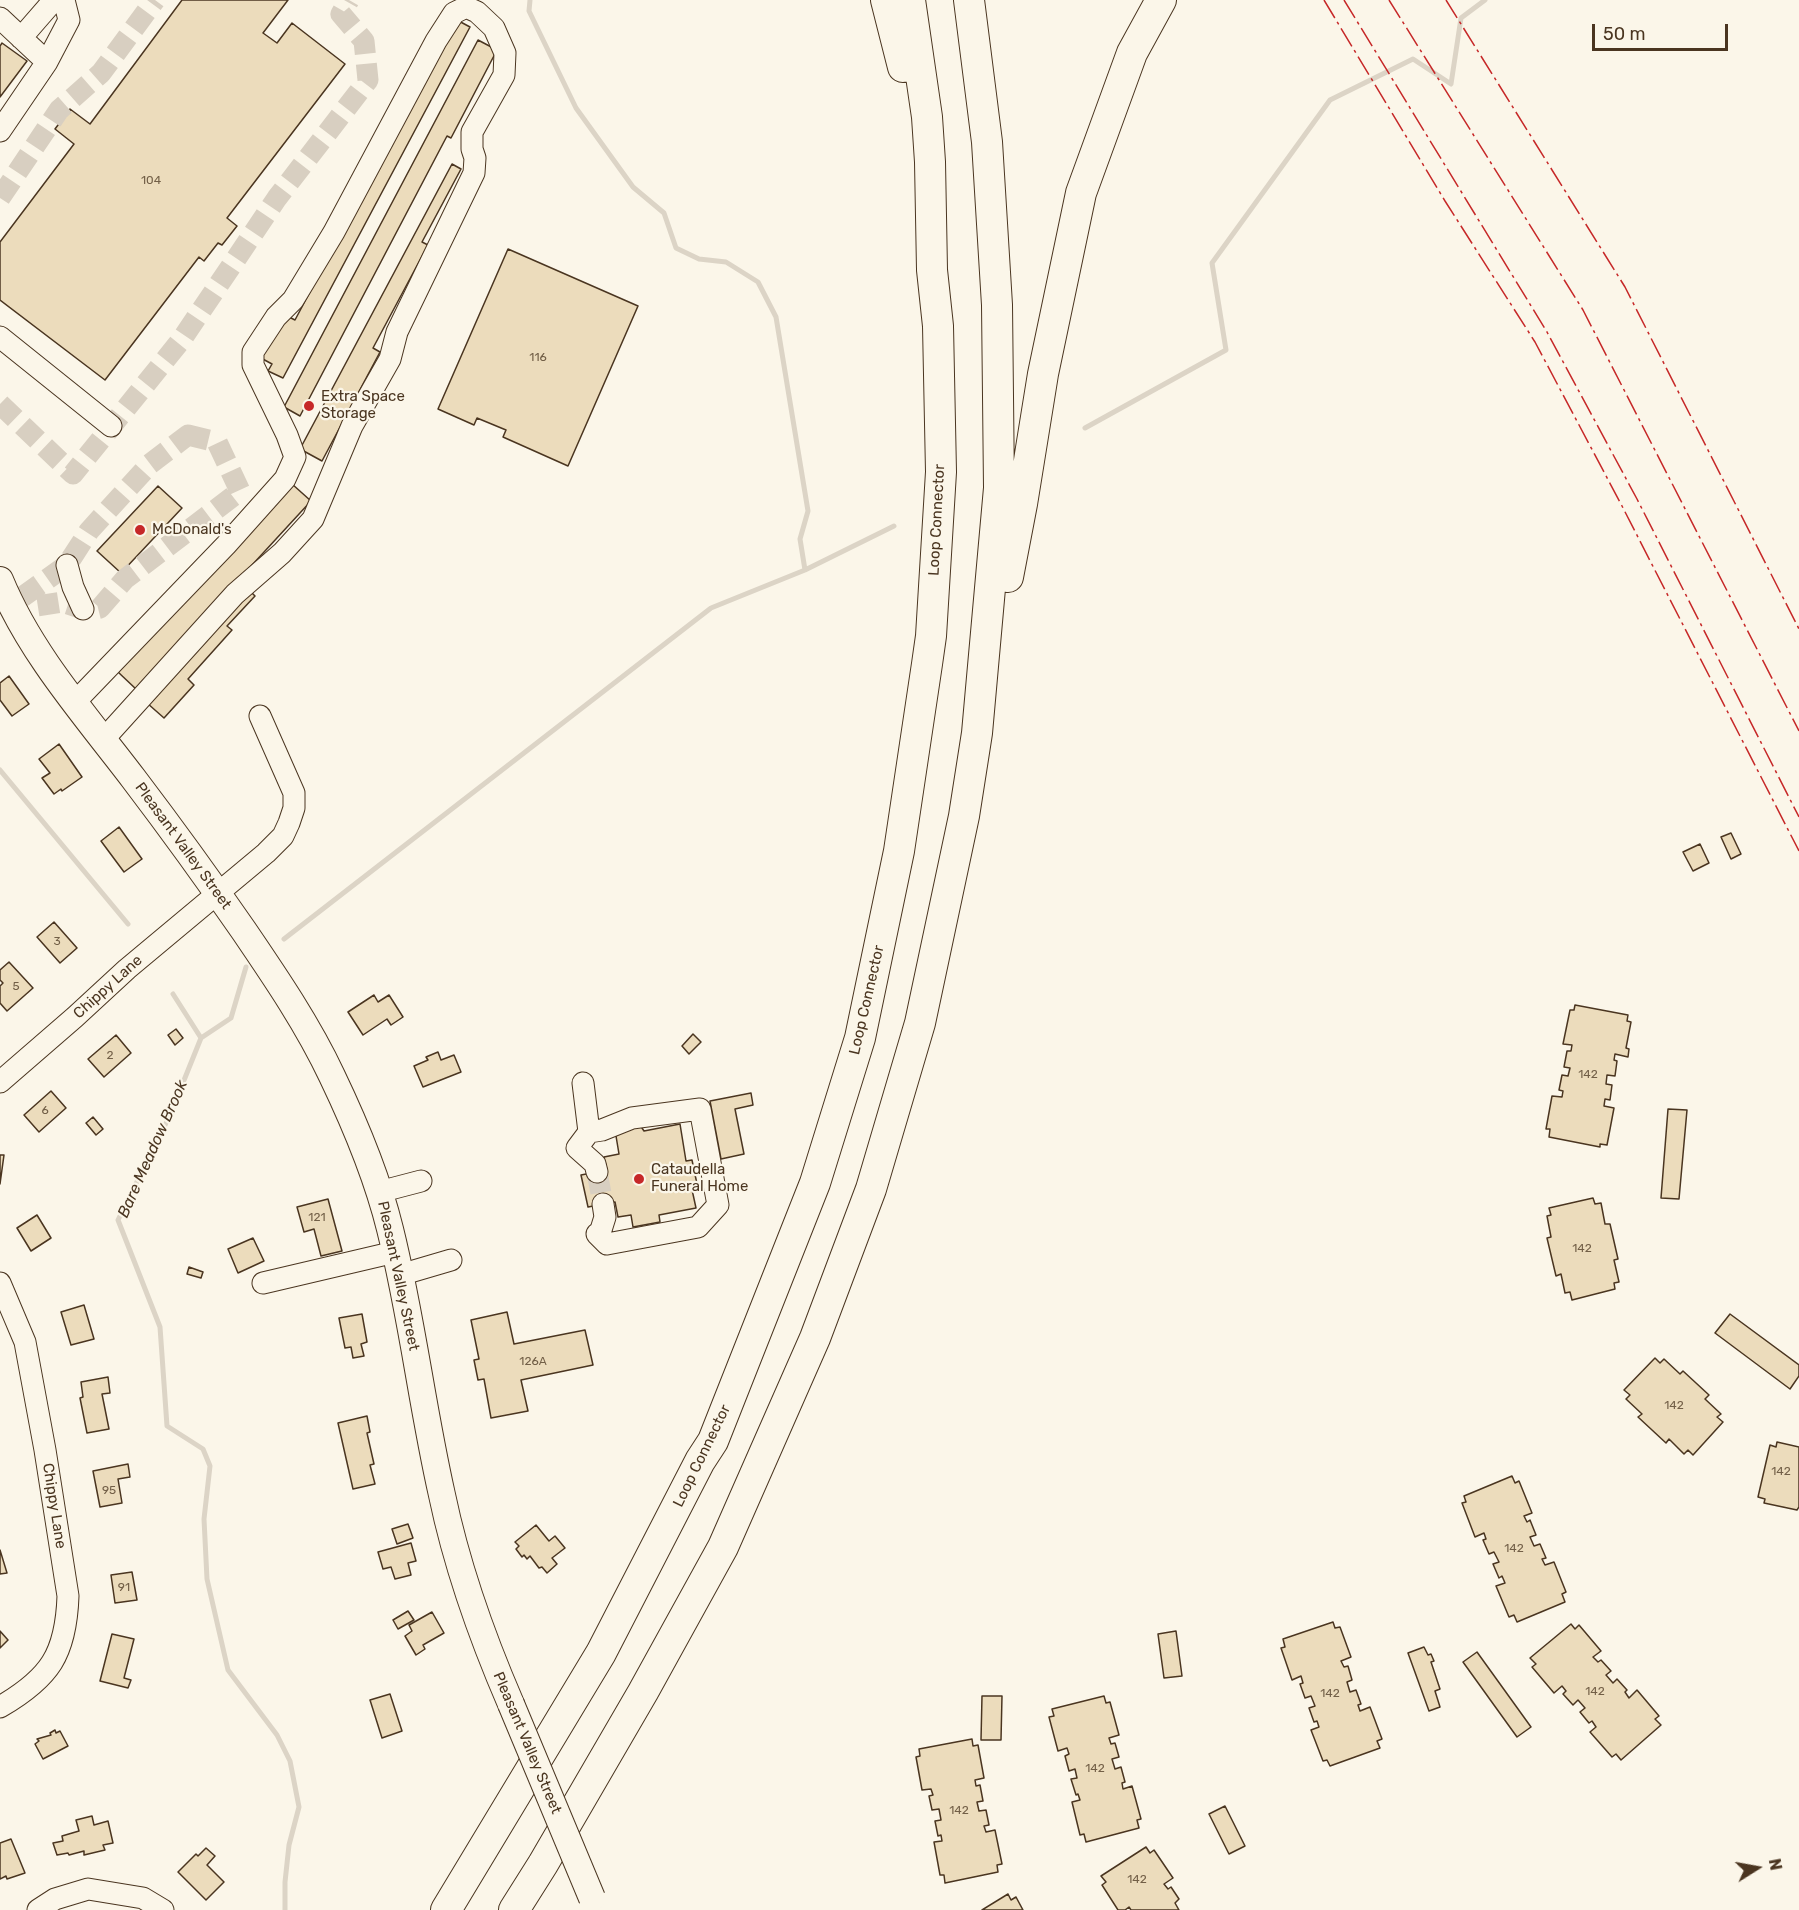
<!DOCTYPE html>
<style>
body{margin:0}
#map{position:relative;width:1799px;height:1910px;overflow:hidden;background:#fbf6e9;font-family:Rubik,sans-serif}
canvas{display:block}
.north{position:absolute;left:1727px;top:1838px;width:60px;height:60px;-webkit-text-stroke:4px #fbf6e9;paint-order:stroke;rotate:79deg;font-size:16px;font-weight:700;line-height:24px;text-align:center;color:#4a3520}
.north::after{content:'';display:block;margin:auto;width:21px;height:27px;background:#4a3520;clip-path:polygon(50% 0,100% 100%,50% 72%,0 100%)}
.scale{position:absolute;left:1592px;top:24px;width:136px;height:27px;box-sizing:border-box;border:3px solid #4a3520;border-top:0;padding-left:8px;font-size:18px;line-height:21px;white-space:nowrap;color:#4a3520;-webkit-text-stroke:4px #fbf6e9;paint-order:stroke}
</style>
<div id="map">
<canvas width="1799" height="1910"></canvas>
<div class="north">N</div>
<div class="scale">50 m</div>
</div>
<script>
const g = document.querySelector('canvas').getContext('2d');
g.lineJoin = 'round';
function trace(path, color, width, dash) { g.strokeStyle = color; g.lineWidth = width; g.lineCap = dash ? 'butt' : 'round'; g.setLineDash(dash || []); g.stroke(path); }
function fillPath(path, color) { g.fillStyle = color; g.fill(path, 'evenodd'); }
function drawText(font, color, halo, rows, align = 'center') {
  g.font = font + ' Rubik,sans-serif'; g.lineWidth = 4.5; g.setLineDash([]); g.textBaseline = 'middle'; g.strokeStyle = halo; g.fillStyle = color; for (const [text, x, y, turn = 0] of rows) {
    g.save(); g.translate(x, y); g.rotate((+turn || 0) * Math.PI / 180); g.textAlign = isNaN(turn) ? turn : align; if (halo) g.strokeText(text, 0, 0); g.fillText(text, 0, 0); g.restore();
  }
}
trace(new Path2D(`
 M530 0 529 11 576 108 633 187 664 213 676 248 699 259 726 262 758 282 776 317 808 511 800 539 805 570
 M1085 428 1226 350 1212 263 1330 100 1413 59 1451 84 1461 18 1485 0
 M0 770 128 924
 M284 939 711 608 805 570 894 526
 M173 994 201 1038 170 1115 118 1220 160 1327 167 1426 203 1449 210 1466 204 1519 207 1579 228 1670 277 1735 290 1761 299 1807 289 1845 285 1882V1910
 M201 1038 231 1018 246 967`), '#dcd4c6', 5);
const building = new Path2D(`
 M182 0H288L263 33 277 43 292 23 345 64 227 218 237 226 222 245 218 243 204 261 199 257 105 380 0 300V242L74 144 55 129 70 109 90 124Z
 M455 19 470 27 283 378 268 371 272 364 259 357 287 316 295 320Z
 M478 40 497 50 451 138 447 136 300 416 284 407Z
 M2 43 27 61 0 97V46Z
 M452 164 461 169 422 242 428 245 373 348 380 352 322 461 300 449Z
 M508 249 638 306 568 466 503 437 506 430 477 418 474 425 438 409Z
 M292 484 311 501 137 690 118 672Z
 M158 486 182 508 121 573 97 551Z
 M248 589 255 596 227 626 232 630 188 679 194 685 164 718 147 703Z
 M9 676 29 704 12 716 0 700V683Z
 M59 744 82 777 62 791 61 789 54 794 42 778 50 773 39 759Z
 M119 827 142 859 124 872 101 841Z
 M1731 833 1741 854 1731 859 1721 837Z
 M1700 844 1709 863 1693 871 1683 852Z
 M54 922 77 948 60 963 37 937Z
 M9 962 33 988 7 1011 0 1003V986L3 983 0 980V970Z
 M374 995 378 1002 389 995 403 1017 391 1025 387 1019 363 1035 348 1012Z
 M1575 1005 1628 1015 1627 1021 1631 1022 1626 1048 1629 1049 1628 1057 1615 1054 1614 1060 1617 1061 1615 1076 1607 1075 1606 1084 1612 1085 1610 1100 1605 1099 1604 1106 1614 1108 1607 1145 1600 1144V1147L1549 1137 1550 1129H1546L1552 1096 1562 1097 1563 1091 1559 1090 1562 1075 1568 1076 1570 1068 1564 1067 1567 1051H1571L1572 1045 1563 1044 1570 1010H1574Z
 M176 1029 183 1038 175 1045 168 1035Z
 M693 1034 701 1042 689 1054 682 1046Z
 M116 1035 131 1053 104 1077 88 1059Z
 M438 1052 441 1060 454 1055 461 1072 423 1087 414 1066 428 1060 426 1057Z
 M51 1091 66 1108 39 1132 24 1115Z
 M751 1093 753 1105 735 1109 744 1154 721 1159 710 1101Z
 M1668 1109 1687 1110 1679 1199 1661 1198Z
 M93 1117 103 1129 96 1135 86 1123Z
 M680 1124 686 1161 692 1160 697 1184 691 1185 696 1208 659 1215 660 1222 633 1227 631 1215 618 1217 615 1202 588 1207 581 1175 607 1170 604 1157 619 1154 615 1130 640 1125 644 1131Z
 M0 1155H4L0 1184Z
 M1593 1198 1595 1204 1601 1203 1605 1224H1610L1618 1259 1614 1260 1619 1282 1614 1283 1615 1289 1572 1300 1570 1292 1565 1293 1561 1274 1556 1276 1547 1238 1551 1237 1547 1216 1551 1215 1549 1208Z
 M328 1199 342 1251 321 1256 314 1229 304 1232 297 1207Z
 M37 1215 51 1238 31 1251 17 1228Z
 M253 1238 264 1261 238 1273 228 1249Z
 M189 1267 203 1272 201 1278 187 1274Z
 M84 1305 94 1339 71 1345 61 1312Z
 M507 1312 514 1344 585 1330 593 1365 521 1380 528 1411 491 1418 484 1379 478 1380 474 1360 479 1359 471 1320Z
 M362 1314 367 1342 361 1344 364 1356 353 1358 351 1347 345 1348 339 1318Z
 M1730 1314 1799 1365V1376L1790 1389 1715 1333Z
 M1655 1358 1660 1363 1664 1359 1680 1374 1683 1371 1709 1395 1705 1399 1721 1414 1717 1417 1723 1422 1693 1455 1688 1450 1684 1454 1669 1439 1666 1443 1638 1417 1642 1414 1626 1399 1630 1395 1624 1390Z
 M108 1377 110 1393 102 1394 109 1429 87 1433 80 1398 83 1397 81 1382Z
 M367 1416 370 1432 367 1433 374 1464 370 1465 375 1484 353 1489 338 1423Z
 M1777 1442 1799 1447V1507L1797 1510 1764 1503 1765 1499 1758 1497 1770 1445 1776 1447Z
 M128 1464 130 1477 118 1479 122 1503 100 1507 93 1471Z
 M1512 1476 1515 1483 1519 1481 1532 1513 1524 1516 1527 1522 1530 1520 1536 1535 1530 1537 1534 1546 1540 1544 1546 1558 1542 1559 1545 1565 1554 1562 1566 1592 1562 1594 1565 1602 1517 1622 1514 1615 1509 1617 1496 1586 1505 1583 1502 1576 1499 1578 1493 1564 1499 1562 1494 1552 1489 1554 1483 1540 1486 1539 1484 1533 1475 1537 1462 1503 1466 1502 1464 1496Z
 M408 1524 413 1538 397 1544 392 1529Z
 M536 1525 549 1541 555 1536 565 1548 552 1558 557 1564 547 1573 542 1567 539 1568 530 1556 527 1559 524 1555 522 1557 516 1549 519 1546 515 1542Z
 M411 1543 416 1561 408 1563 411 1575 395 1579 391 1567 383 1569 378 1552Z
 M0 1550 7 1573 0 1574Z
 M132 1572 137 1600 115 1603 111 1575Z
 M408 1611 414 1620 398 1629 393 1620Z
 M432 1612 444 1633 423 1645 425 1649 416 1655 405 1636 412 1631 409 1625Z
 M1333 1622 1335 1628 1340 1627 1351 1657 1341 1661 1344 1667 1348 1666 1352 1680 1347 1682 1350 1692 1356 1690 1361 1704 1358 1705 1360 1711 1370 1707 1382 1739 1377 1741 1380 1748 1330 1766 1327 1760 1323 1761 1311 1730 1319 1727 1317 1721 1314 1722 1309 1708 1315 1706 1311 1696 1305 1698 1300 1684 1303 1683 1301 1676 1292 1680 1281 1648 1285 1647 1283 1639Z
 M1571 1624 1575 1629 1579 1625 1601 1651 1593 1657 1598 1662 1601 1660 1611 1671 1606 1675 1613 1683 1617 1679 1627 1690 1625 1692 1629 1698 1637 1690 1659 1716 1655 1719 1661 1725 1621 1760 1616 1754 1612 1757 1590 1732 1596 1727 1592 1721 1589 1723 1580 1712 1585 1708 1578 1700 1573 1705 1563 1694 1566 1691 1562 1686 1554 1693 1532 1667 1536 1664 1530 1658Z
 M0 1631 8 1640 0 1648Z
 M1176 1631 1182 1676 1164 1678 1158 1634Z
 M112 1634 134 1639 124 1678 131 1680 128 1688 100 1681Z
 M1424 1647 1428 1655 1431 1654 1434 1661 1431 1662 1440 1689 1435 1691 1440 1707 1429 1711 1408 1653Z
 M1477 1652 1531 1727 1517 1737 1463 1662Z
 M390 1694 402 1731 382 1738 370 1700Z
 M982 1696H1002L1001 1740H981Z
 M1104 1696 1106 1703 1110 1702 1119 1735 1109 1738 1111 1744 1115 1743 1119 1757 1112 1759 1115 1769 1121 1767 1125 1782 1122 1783 1123 1789 1132 1786 1141 1819 1137 1820 1139 1828 1086 1842 1084 1834 1080 1835 1072 1802 1080 1800 1078 1794 1076 1795 1071 1779 1077 1778 1075 1769 1069 1771 1065 1756 1069 1754 1067 1748 1058 1751 1049 1717 1054 1716 1052 1709Z
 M55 1730 56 1733 60 1731 68 1746 43 1759 35 1744 39 1741 37 1739 51 1735 50 1733Z
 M972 1739 973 1746 978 1745 984 1778 975 1780 976 1786 980 1785 983 1801 977 1802 979 1811 986 1810 989 1825 984 1826 986 1832 995 1830 1002 1864 997 1865 998 1872 945 1883 944 1875H940L934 1842 942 1841 941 1835 938 1836 935 1821 941 1820 939 1809 932 1810 929 1796 933 1795 931 1789 922 1790 916 1757 920 1756 919 1749Z
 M1225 1806 1245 1846 1229 1854 1209 1814Z
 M92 1816 94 1825 108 1821 113 1843 103 1845 105 1850 84 1855V1851L69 1855 68 1853 57 1855 53 1843 63 1841 62 1836 79 1831 76 1820Z
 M11 1839 25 1873 7 1879 6 1876 0 1879V1843Z
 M1146 1847 1150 1853 1154 1850 1173 1878 1164 1884 1168 1889 1171 1887 1179 1899 1175 1903 1179 1910H1131L1129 1907 1125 1910H1118L1102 1885 1106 1882 1101 1876Z
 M206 1848 215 1856 207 1865 224 1882 206 1900 178 1872 196 1854 198 1856Z
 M1008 1894 1011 1900 1016 1897 1023 1910H982Z`);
fillPath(building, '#ecdcbc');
trace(building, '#4a3520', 1.5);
trace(new Path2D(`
 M0 198 59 110 101 73 155 0
 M0 404 73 474 182 339 277 198 368 80 364 41 341 14 349 0
 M188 435 217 442 240 491 125 579 100 608 92 610 83 609 62 602 30 607 11 605 67 565 89 531 150 464Z
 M597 1172 603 1204`), '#d8cfc1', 21, [21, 10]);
const minor = new Path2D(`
 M0 18 47 62
 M21 38 54 0
 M0 131 47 62 69 20 64 0
 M0 337 111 426
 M67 565 73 587 83 609
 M75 702 226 545 285 479 295 457 287 435 253 365V352L276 317 293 300 334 232 436 41 454 13 466 7 477 12 494 28 505 53 504 75 472 132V149L475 158 474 173 397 332 390 359 352 426 313 519 282 553 235 594 103 740
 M0 1082 75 1017 127 969 266 853 283 836 289 823 294 808V793L260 716
 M583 1083 589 1132 602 1130 632 1118 700 1109 718 1205 698 1227 607 1244 597 1234 600 1233 605 1217 603 1204
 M589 1132 577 1148 595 1164 597 1172
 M379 1192 421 1181
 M400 1275 451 1260
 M0 1283 25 1342 45 1450 68 1596C66 1654 50 1678 0 1707
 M263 1283 395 1252
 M38 1910 55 1899 88 1889 143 1898 163 1910`);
const major = new Path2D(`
 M0 580C30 653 85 715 133 778 171 828 208 879 244 931 276 978 308 1025 332 1076 356 1126 377 1176 390 1229 412 1317 422 1407 442 1495 457 1567 482 1637 511 1704`);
const highway = new Path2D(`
 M886 0 903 67
 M1008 577 1022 504 1043 374 1081 193 1132 53 1161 0
 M446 1910 601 1653 700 1461 713 1441 815 1183 860 1038 899 851 927 664 931 636 941 472 938 326 932 270 930 162 927 117 910 0
 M514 1910 543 1864 643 1692 723 1547 815 1338 871 1189 920 1023 964 816 977 733 999 488 997 305 987 142 969 0`);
trace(minor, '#4a3520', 23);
trace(major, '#4a3520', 28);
trace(highway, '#4a3520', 32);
trace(minor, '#fbf6e9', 21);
trace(major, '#fbf6e9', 26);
trace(highway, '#fbf6e9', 30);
const majorBridge = new Path2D(`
 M511 1704 592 1898`);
trace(majorBridge, '#4a3520', 28, []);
trace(majorBridge, '#fbf6e9', 26);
trace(new Path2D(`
 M1324 0 1445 201 1535 342 1622 506 1799 851
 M1344 0 1547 332 1637 499 1799 817
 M1389 0 1583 310 1799 731
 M1446 0 1625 287 1799 629`), '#c62828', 1.5, [21, 4.5, 3, 4.5]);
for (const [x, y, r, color] of [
 [309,406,6,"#c62828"],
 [140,530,6,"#c62828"],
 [639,1179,6,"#c62828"]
]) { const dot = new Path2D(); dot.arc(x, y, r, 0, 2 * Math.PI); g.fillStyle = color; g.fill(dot); trace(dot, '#fbf6e9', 2); }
drawText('12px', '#725f47', null, [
 ["104",151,181],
 ["116",538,358],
 ["3",57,942],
 ["5",16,987],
 ["2",110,1056],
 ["142",1588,1075],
 ["6",45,1111],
 ["121",317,1218],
 ["142",1582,1249],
 ["126A",533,1362],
 ["142",1674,1406],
 ["142",1781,1472],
 ["95",109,1491],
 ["142",1514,1549],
 ["91",124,1588],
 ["142",1595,1692],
 ["142",1330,1694],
 ["142",1095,1769],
 ["142",959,1811],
 ["142",1137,1880]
]);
drawText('15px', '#4a3520', '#fbf6e9', [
 ["Extra Space",321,397],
 ["Storage",321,414],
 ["McDonald's",152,530],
 ["Cataudella",651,1170],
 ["Funeral Home",651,1187]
], 'left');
drawText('15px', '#4a3520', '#fbf6e9', [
 ["Loop Connector",937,520,-87],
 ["Pleasant Valley Street",183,846,54],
 ["Chippy Lane",108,987,-42],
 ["Loop Connector",867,1000,-77],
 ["Pleasant Valley Street",398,1276,78],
 ["Loop Connector",702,1456,-64],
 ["Chippy Lane",54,1506,81],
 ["Pleasant Valley Street",527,1743,67]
]);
drawText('italic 16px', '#4a3520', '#fbf6e9', [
 ["Bare Meadow Brook",153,1149,-66]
]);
</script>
